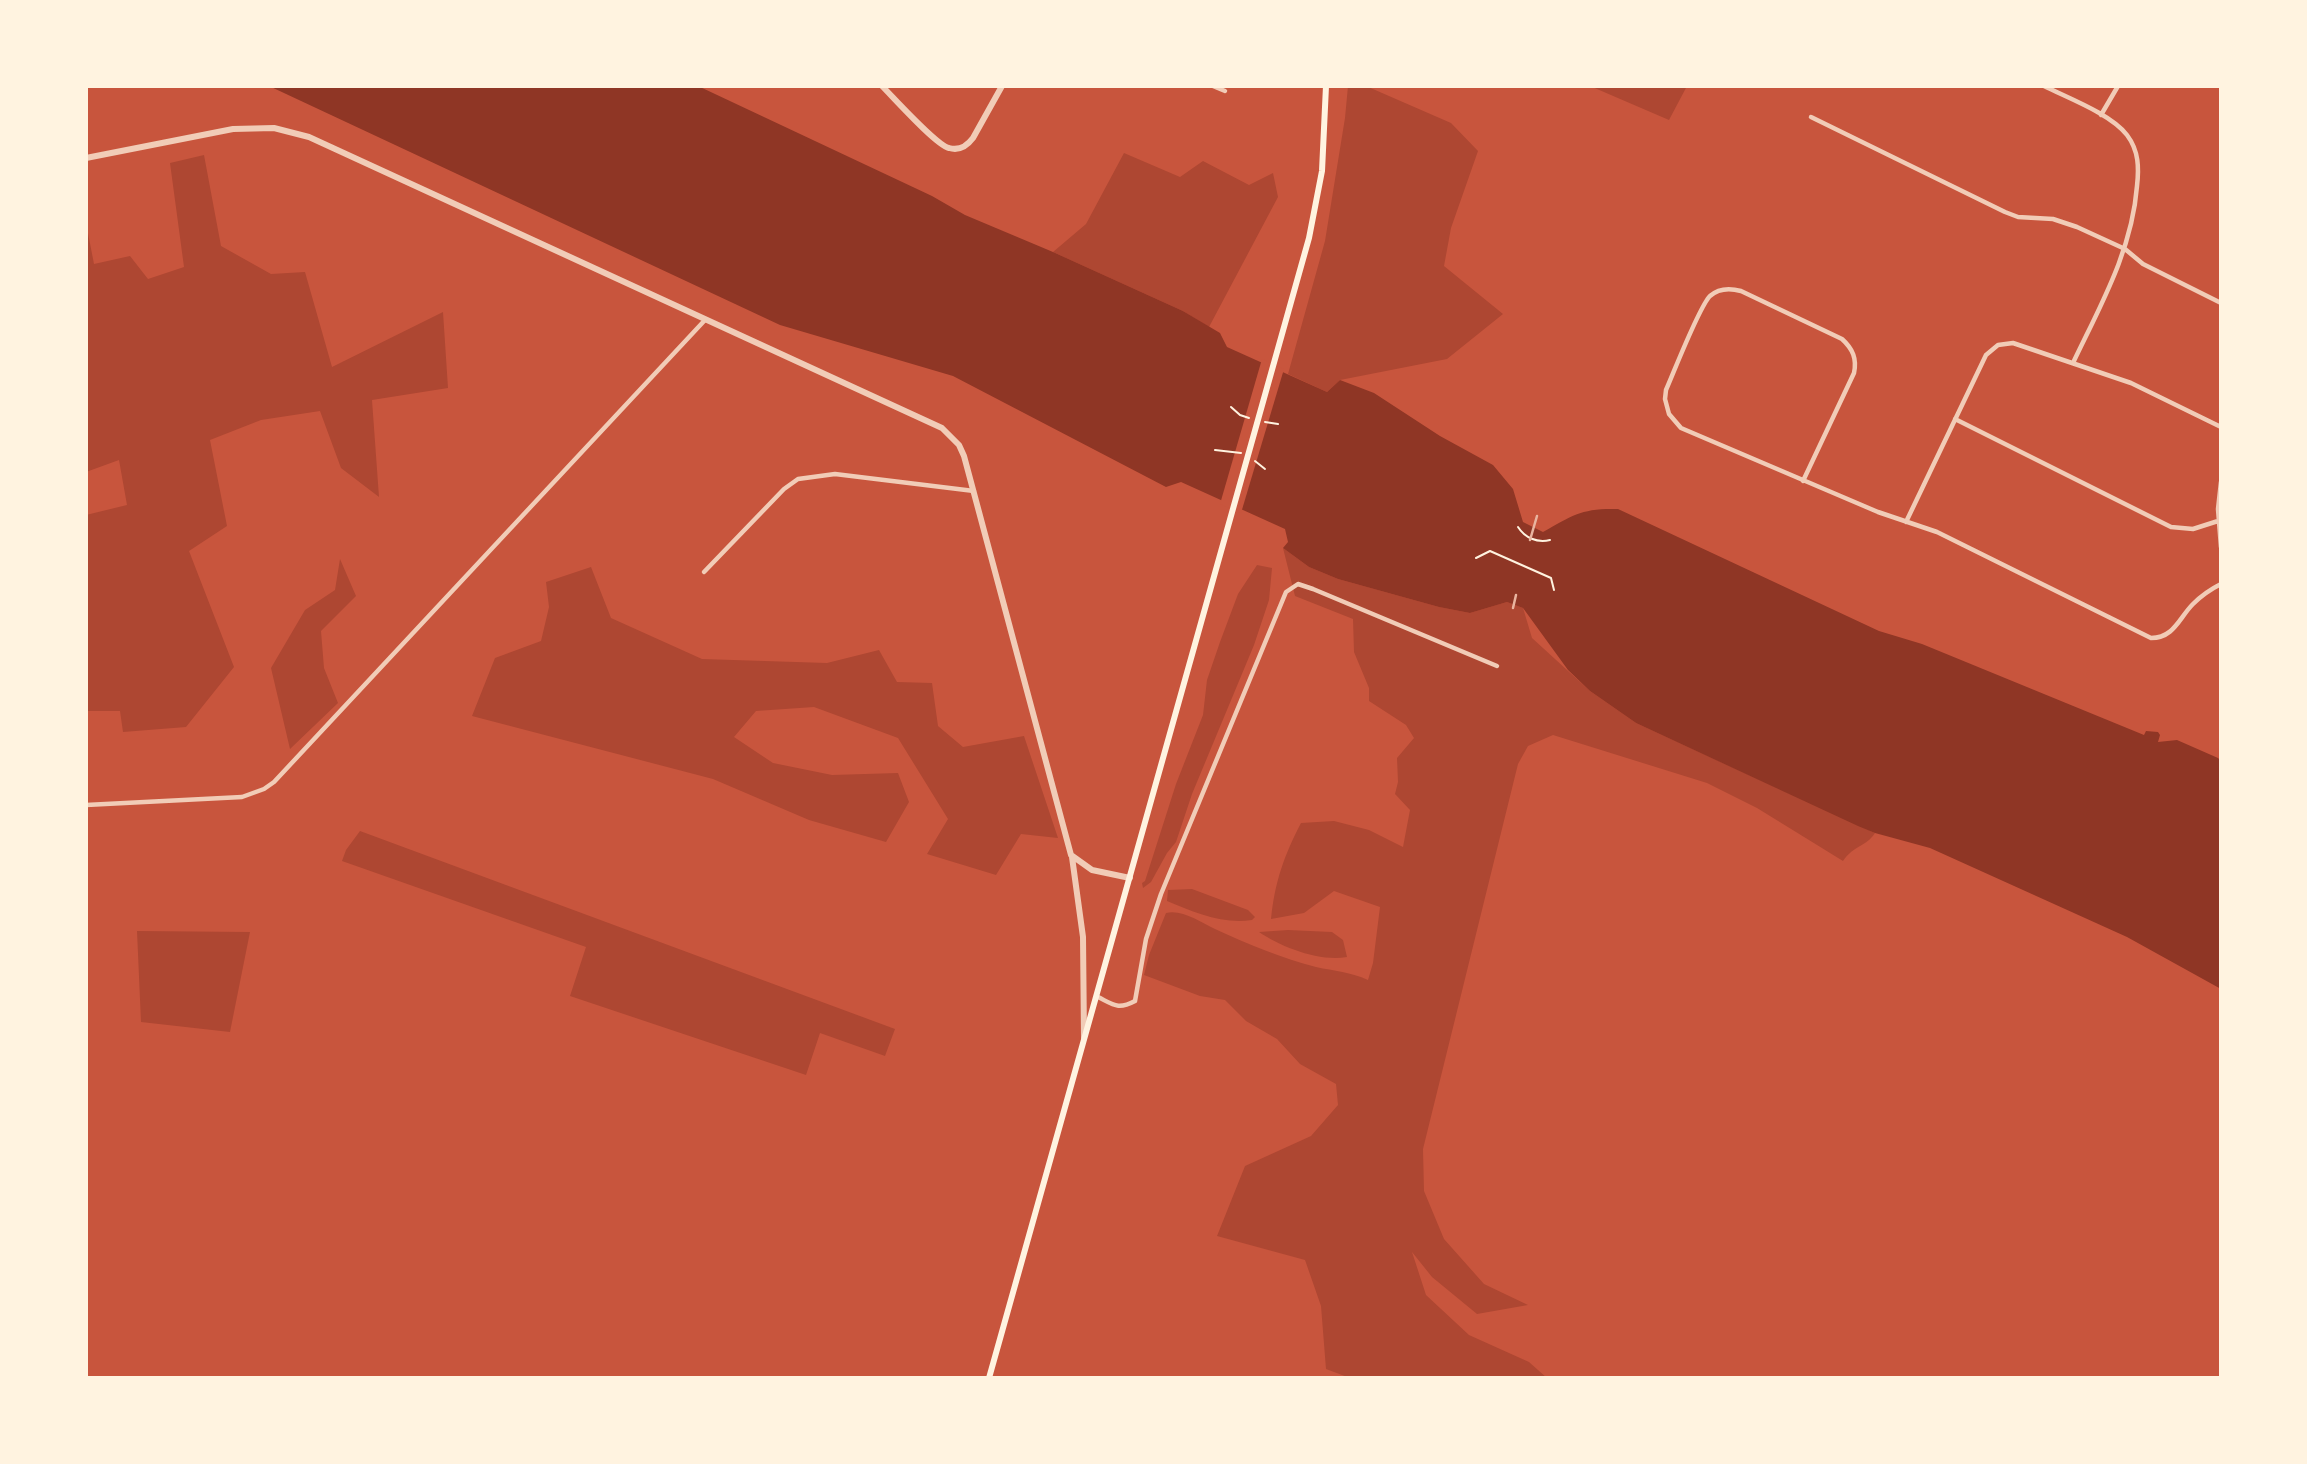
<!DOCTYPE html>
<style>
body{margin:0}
#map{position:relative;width:2307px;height:1464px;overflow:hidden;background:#c8553d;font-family:"DejaVu Sans",sans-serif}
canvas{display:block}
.frame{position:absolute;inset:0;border:88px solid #fff3e0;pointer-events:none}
</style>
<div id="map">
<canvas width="2307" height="1464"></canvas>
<div class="frame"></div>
</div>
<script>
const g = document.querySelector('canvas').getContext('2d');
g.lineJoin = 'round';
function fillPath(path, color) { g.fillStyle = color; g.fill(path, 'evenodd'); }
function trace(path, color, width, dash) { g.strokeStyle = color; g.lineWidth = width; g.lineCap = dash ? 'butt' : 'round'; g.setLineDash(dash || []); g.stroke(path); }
fillPath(new Path2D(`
 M1348 86H1366L1451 123 1478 151 1451 228 1444 266 1503 314 1447 359 1340 380 1327 392 1288 374 1325 241 1345 118Z
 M1590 86H1687L1669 120Z
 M1124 153 1180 177 1203 161 1249 185 1273 173 1278 197 1209 327 1183 311 1053 252 1086 224Z
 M204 155 221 246 271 274 305 272 332 367 443 312 448 388 372 400 379 497 341 468 320 411 261 420 210 440 227 526 189 551 234 667 186 727 123 732 120 711H86V515L127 505 119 460 86 472V223L94 264 130 256 148 279 184 267 170 163Z
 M1283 548 1309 567 1338 579 1439 607 1470 613 1507 602 1523 608 1532 638 1590 691 1636 723 1875 833C1866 847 1854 845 1843 861L1757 808 1707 783 1553 735 1528 746 1518 764 1423 1149 1424 1191 1444 1239 1484 1284 1528 1305 1477 1314 1432 1277 1412 1252 1426 1295 1469 1335 1529 1362 1547 1378H1350L1326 1369 1321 1306 1305 1260 1217 1236 1245 1166 1311 1136 1338 1105 1336 1084 1300 1064 1277 1039 1246 1021 1225 1000 1200 996 1144 975 1149 955 1166 913C1182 909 1200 922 1215 929 1247 944 1282 958 1316 967 1334 971 1351 972 1368 980L1373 963 1380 907 1334 891 1304 913 1271 919C1275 881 1284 856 1301 823L1334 821 1369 830 1403 847 1410 810 1395 794 1398 782 1397 758 1414 738 1406 725 1369 701V688L1354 652 1353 619 1295 596Z
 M340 559 356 596 321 631 324 668 338 703 290 749 271 668 305 610 335 590Z
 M1257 565 1272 568 1269 600 1254 645 1192 794 1176 842 1167 853 1151 882 1143 888 1142 883 1145 881 1176 784 1203 715 1207 680 1220 642 1238 594Z
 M591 567 611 618 702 659 827 663 879 650 897 682 932 683 938 726 963 747 1024 736 1058 838 1021 834 996 875 927 854 948 819 898 738 814 707 756 711 734 737 773 763 832 775 898 773 909 802 886 842 809 820 713 779 472 716 495 658 541 641 549 607 546 582Z
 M360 831 895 1029 885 1056 820 1033 806 1075 570 996 586 947 342 861 346 850Z
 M1192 889 1248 910 1255 917 1252 920C1224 925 1193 912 1167 901L1168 890Z
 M1288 930 1332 932 1343 940 1347 957C1319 962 1281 947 1259 932Z
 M137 931 250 932 230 1032 141 1022Z`), '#ae4732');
fillPath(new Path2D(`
 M269 86H698L932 196 965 215 1053 252 1183 311 1220 333 1227 347 1327 392 1340 380 1374 393 1440 436 1493 465 1513 489 1523 522 1543 532C1573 515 1582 508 1618 509L1879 631 1922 644 2144 735 2146 731 2158 732 2160 735 2158 742 2177 740 2218 758 2221 761V989L2127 937 1930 848 1875 833 1858 826 1636 723 1590 691 1568 670 1523 608 1507 602 1470 613 1439 607 1338 579 1309 567 1283 548 1288 542 1285 529 1181 482 1166 487 953 376 780 325Z`), '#8f3625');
fillPath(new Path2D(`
 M1262 359 1284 369 1241 513 1220 504Z`), '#c8553d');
trace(new Path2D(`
 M1231 407 1240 415 1249 418
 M1265 422 1278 424
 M1215 450 1241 453
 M1255 461 1265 469
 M1518 527C1525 538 1537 543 1550 540
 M1476 558 1490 551 1551 578 1554 590`), '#fff3e0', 2);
trace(new Path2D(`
 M1213 86 1225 91
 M2044 86C2068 98 2111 114 2127 135 2139 151 2139 168 2137 186 2132 251 2100 306 2073 363
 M2101 115 2118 86
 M1811 117 2005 212 2018 217 2053 219 2077 227 2125 249 2143 264 2221 303
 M1955 419 2171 527 2193 529 2218 521
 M1803 481 1854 373C1857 359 1853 349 1842 339L1741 291C1730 288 1719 288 1710 296 1699 307 1674 372 1666 390L1665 399 1669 414 1681 428 1878 512 1937 532 2151 638C2174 638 2179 618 2193 604 2201 596 2211 589 2221 584
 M2221 482 2218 509 2221 547
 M1906 522 1986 355 1998 345 2013 343 2131 383 2221 427
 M704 572 784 489 798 479 835 474 974 491
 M86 805 242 797 264 789 274 782 705 320
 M1098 997C1114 1005 1118 1010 1135 1001L1146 939 1161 894 1286 592 1298 584 1313 589 1497 666`), '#f1ccb7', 4.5);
trace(new Path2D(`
 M882 86C894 98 936 145 949 148 959 151 967 146 973 138L1002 86
 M86 158 233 129 274 128 309 137 942 428 959 445 964 456 1071 855 1092 870 1130 878
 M1072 857 1083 937 1084 1038`), '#f1ccb7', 6);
trace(new Path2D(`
 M989 1378 1309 238 1322 171 1326 86`), '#fff3e0', 6);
trace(new Path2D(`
 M1530 540 1537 516
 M1513 608 1516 595`), '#e9b49f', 2.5);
</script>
